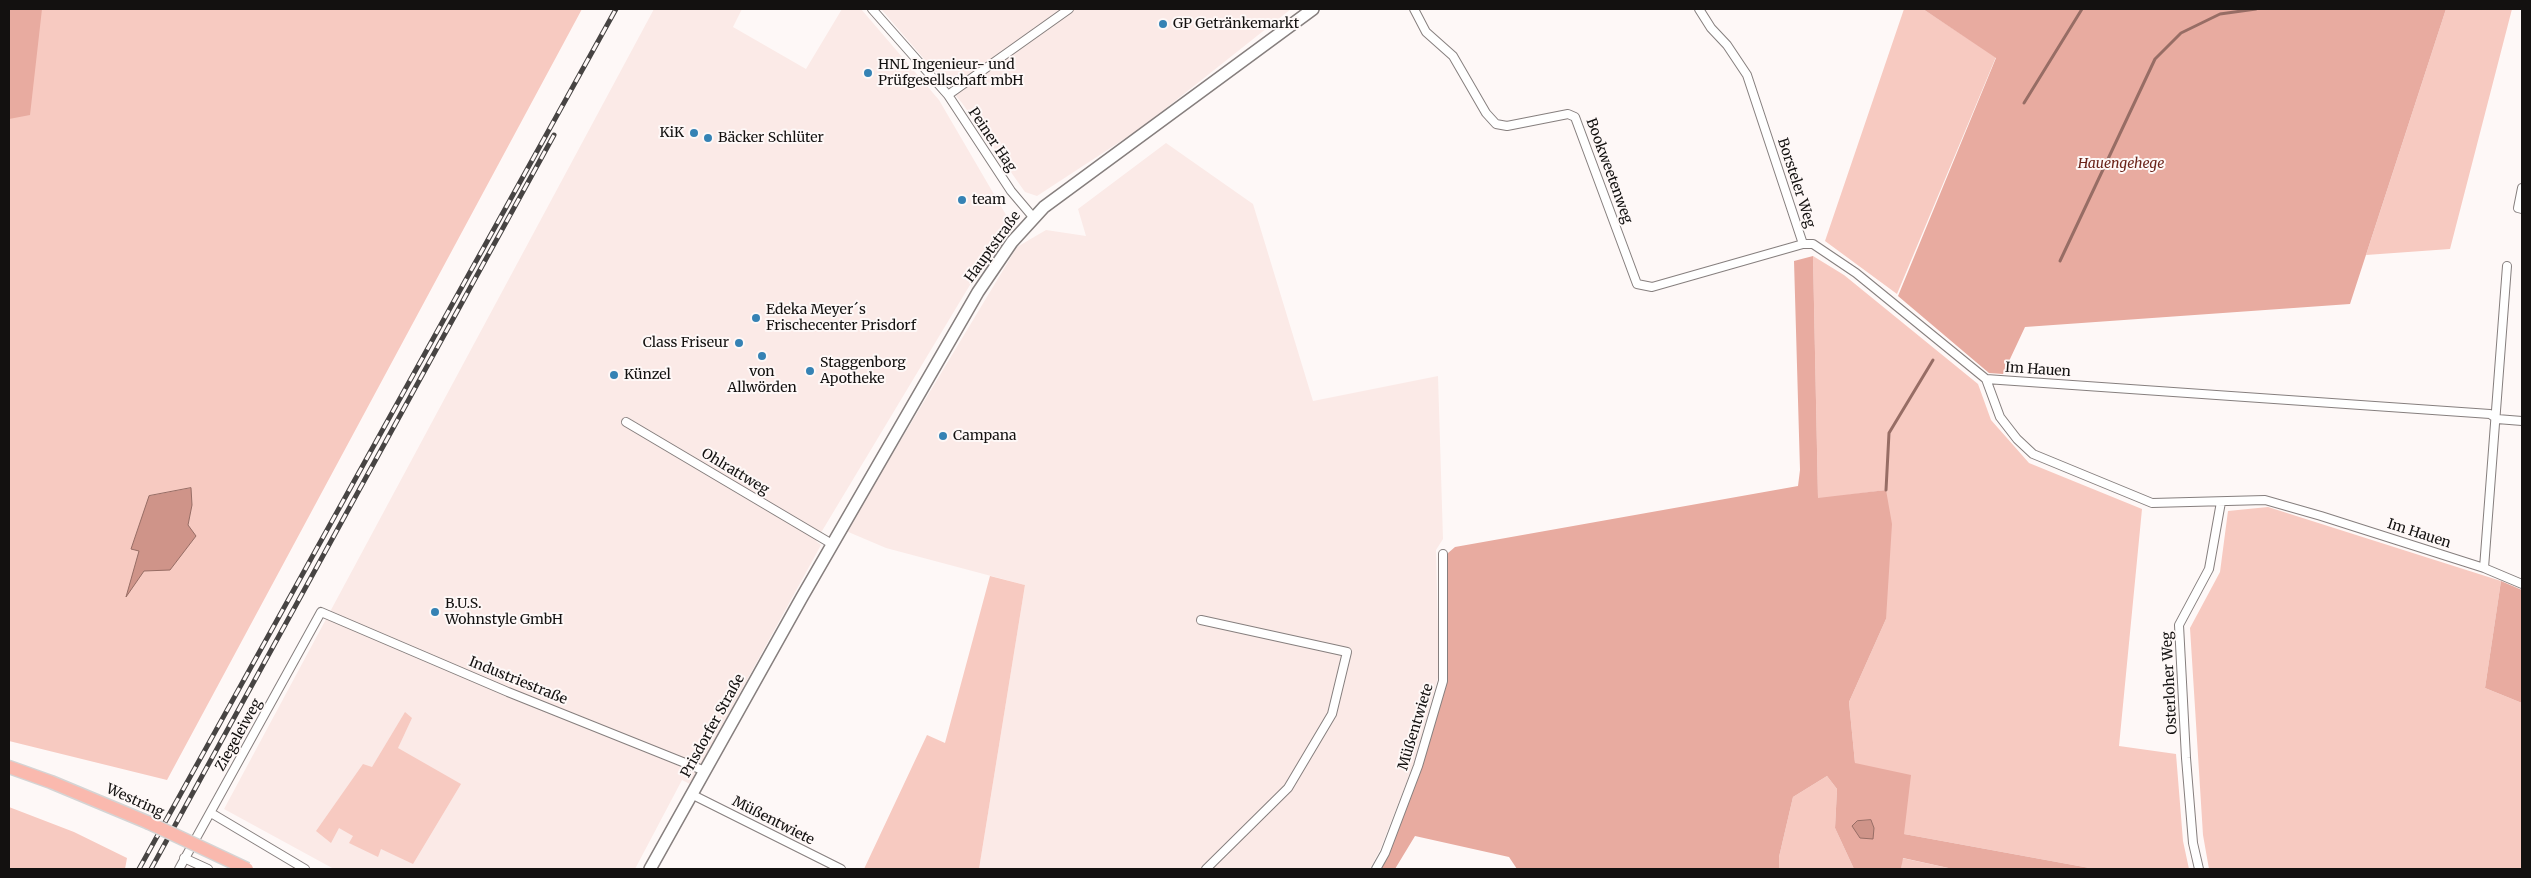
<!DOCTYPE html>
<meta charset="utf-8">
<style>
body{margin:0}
#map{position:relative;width:2531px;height:878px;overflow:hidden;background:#fef8f7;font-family:Merriweather,serif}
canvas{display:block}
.frame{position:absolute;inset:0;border:10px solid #131110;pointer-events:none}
</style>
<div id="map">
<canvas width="2531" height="878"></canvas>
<div class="frame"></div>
</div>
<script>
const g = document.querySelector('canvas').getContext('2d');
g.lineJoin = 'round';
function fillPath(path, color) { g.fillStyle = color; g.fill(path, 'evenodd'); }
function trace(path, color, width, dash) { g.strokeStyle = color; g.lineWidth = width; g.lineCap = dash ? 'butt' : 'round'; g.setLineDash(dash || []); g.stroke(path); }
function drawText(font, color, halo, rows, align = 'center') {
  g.font = font + ' Merriweather,serif'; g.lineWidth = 4; g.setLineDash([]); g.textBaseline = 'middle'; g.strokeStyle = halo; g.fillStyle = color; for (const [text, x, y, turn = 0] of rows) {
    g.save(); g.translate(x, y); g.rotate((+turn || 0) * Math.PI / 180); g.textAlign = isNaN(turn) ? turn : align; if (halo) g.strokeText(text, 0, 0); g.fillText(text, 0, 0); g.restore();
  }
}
fillPath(new Path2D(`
 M654 9H742L733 27 806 69 842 9H861L939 100 1009 220 816 541 821 545 690 784 682 780 635 869H334L224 809Z
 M881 9H1291L1141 128 1037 196 1025 192 962 103Z
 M1166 143 1253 204 1313 401 1438 376 1443 539 1436 550 1439 674 1414 763 1380 850 1370 869H979L1025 585 886 548 846 531 1017 247 1046 230 1086 236 1078 209Z`), '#fbeae7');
fillPath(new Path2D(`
 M9 9H582L167 780 9 741Z
 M1904 9H1923L1996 57 1897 294 1825 241Z
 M2446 9H2512L2450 249 2366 255Z
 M1813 256 1844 275 1978 384 1991 420 2029 463 2142 509 2119 746 2176 754 2183 841 2189 869H2095L1904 834 1855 763 1849 702 1886 619V490L1818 499Z
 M2268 507 2501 581 2485 688 2522 703V869H2209L2203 835 2190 628 2220 572 2228 511Z
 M990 576 1025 585 979 869H864L927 735 945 743Z
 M405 712 412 718 398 748 461 784 413 864 381 849 378 857 349 843 353 836 339 828 331 843 316 831 363 764 372 767Z
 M1827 776 1837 789 1835 828 1854 869H1779V857L1793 797Z
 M9 807 74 832 127 858 125 869H9Z
 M1902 858 1953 869H1901Z`), '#f7cac1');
fillPath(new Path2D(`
 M9 9H42L30 115 9 119Z
 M1923 9H2446L2350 304 2025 327 2003 374 1989 373 1898 296 1996 58Z
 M1813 256 1818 498 1886 490 1892 524 1886 619 1849 702 1855 763 1911 775 1904 834 2095 869H1953L1903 858 1901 869H1854L1835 828 1837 789 1827 776 1793 797 1779 857V869H1517L1509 857 1415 836 1395 869H1379L1447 681 1448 553 1455 547 1798 486 1800 470 1794 261Z
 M2501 581 2522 590V703L2485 688Z`), '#e8aba0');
const water = new Path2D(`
 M191 488 192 505 188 525 196 536 170 570 144 571 126 597 139 551 131 549 149 496Z
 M1871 820 1874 828 1873 839 1860 838 1852 826 1857 821Z`);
fillPath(water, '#cf9489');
trace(water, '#976d65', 1);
trace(new Path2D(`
 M2024 103 2082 9
 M2060 261 2155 59 2181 33 2220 14 2256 9
 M1886 490 1889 433 1933 360`), '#976d65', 3);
const minor = new Path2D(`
 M872 9 948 95 1011 191 1033 217
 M1414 9 1426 32 1453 56 1486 113 1496 124 1507 126 1568 114 1575 117 1637 284 1652 287 1803 244
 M1699 9 1711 28 1727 45 1747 75 1803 244H1813L1856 273 1986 379
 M948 95 1069 9
 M2522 188 2518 208 2522 209
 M2507 266 2484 568 2321 516 2265 500 2152 503 2033 454 2017 439 2000 417 1986 379 2490 414 2497 419 2522 421
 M626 422 832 544
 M2484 568 2522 584
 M1201 620 1347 652 1332 714 1288 788 1206 869
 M693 795 841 869
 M211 813 305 869
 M184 858 208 869
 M179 869 321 612 508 692 705 771
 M1376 869 1385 853 1418 766 1443 681V554
 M2199 869 2193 843 2186 758 2179 625 2209 569 2221 502`);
const secondary = new Path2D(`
 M650 869 802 597 978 292 1012 242 1044 207 1313 9`);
const primary = new Path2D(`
 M9 767 51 782 147 822`);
trace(minor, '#867f7e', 10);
trace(secondary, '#867f7e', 14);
trace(primary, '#d5d4d4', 15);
trace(minor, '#fff', 8);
trace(secondary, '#fff', 11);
trace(primary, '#fab9ae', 12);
const rail = new Path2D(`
 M139 869 616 9
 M151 869 554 135`);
trace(rail, '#474443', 5);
trace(rail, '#fef8f7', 3, [9]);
const primaryBridge = new Path2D(`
 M147 822 247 869`);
trace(primaryBridge, '#d5d4d4', 15, []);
trace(primaryBridge, '#fab9ae', 12);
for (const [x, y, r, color] of [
 [1163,24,5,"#3582b4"],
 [868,73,5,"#3582b4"],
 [694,133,5,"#3582b4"],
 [708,138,5,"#3582b4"],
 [962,200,5,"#3582b4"],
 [756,318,5,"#3582b4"],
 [739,343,5,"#3582b4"],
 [762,356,5,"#3582b4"],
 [810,371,5,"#3582b4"],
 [614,375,5,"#3582b4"],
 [943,436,5,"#3582b4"],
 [435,612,5,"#3582b4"]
]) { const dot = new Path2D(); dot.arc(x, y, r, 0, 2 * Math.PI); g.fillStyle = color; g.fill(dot); trace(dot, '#fef8f7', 2); }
drawText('14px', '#131110', '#fef8f7', [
 ["GP Getränkemarkt",1173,24],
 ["HNL Ingenieur- und",878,65],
 ["Prüfgesellschaft mbH",878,81],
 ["KiK",684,133,"right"],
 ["Bäcker Schlüter",718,138],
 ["team",972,200],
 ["Edeka Meyer´s",766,310],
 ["Frischecenter Prisdorf",766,326],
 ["Class Friseur",729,343,"right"],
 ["Staggenborg",820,363],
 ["Apotheke",820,379],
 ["von",762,372,"center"],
 ["Allwörden",762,388,"center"],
 ["Künzel",624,375],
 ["Campana",953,436],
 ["B.U.S.",445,604],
 ["Wohnstyle GmbH",445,620]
], 'left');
drawText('14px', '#131110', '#fef8f7', [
 ["Peiner Hag",992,140,56],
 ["Bookweetenweg",1609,171,70],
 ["Borsteler Weg",1796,183,72],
 ["Hauptstraße",993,247,-54],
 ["Im Hauen",2038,370,4],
 ["Ohlrattweg",735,472,31],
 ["Im Hauen",2419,534,18],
 ["Industriestraße",518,681,22],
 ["Osterloher Weg",2170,683,-93],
 ["Prisdorfer Straße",713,726,-61],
 ["Müßentwiete",1416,727,-73],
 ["Ziegeleiweg",239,735,-61],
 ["Westring",135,801,24],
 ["Müßentwiete",773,821,27]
]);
drawText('italic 14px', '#6b241a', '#fef8f7', [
 ["Hauengehege",2121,164]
]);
</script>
